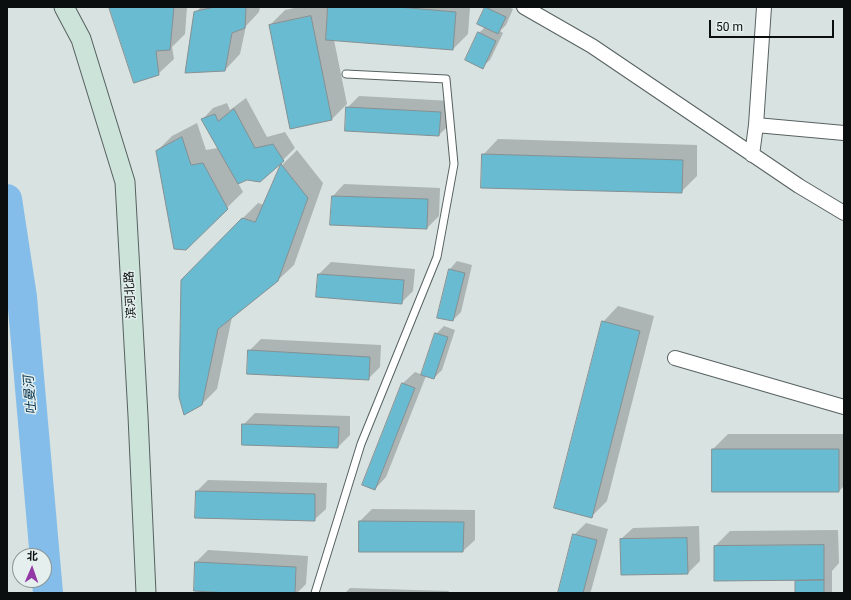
<!DOCTYPE html>
<meta charset="utf-8">
<style>
body{margin:0}
#map{position:relative;width:851px;height:600px;overflow:hidden;background:#d7e2e1;font-family:Roboto,"Noto Sans SC",sans-serif}
canvas{display:block}
.frame{position:absolute;inset:0;border:8px solid #0a0e0e;pointer-events:none}
.north{position:absolute;left:12px;top:548px;width:40px;height:40px;box-sizing:border-box;background:#e4efee;border:1px solid #8d9594;border-radius:50%;rotate:2deg;font-size:11px;font-weight:700;line-height:16px;text-align:center;color:#0a0e0e}
.north::after{content:'';display:block;margin:auto;width:14px;height:18px;background:#9339a5;clip-path:polygon(50% 0,100% 100%,50% 72%,0 100%)}
.scale{position:absolute;left:709px;top:20px;width:125px;height:18px;box-sizing:border-box;border:2px solid #0a0e0e;border-top:0;padding-left:5px;font-size:12px;line-height:14px;white-space:nowrap;color:#0a0e0e;-webkit-text-stroke:3px #e4efee;paint-order:stroke}
</style>
<div id="map">
<canvas width="851" height="600"></canvas>
<div class="frame"></div>
<div class="north">北</div>
<div class="scale">50 m</div>
</div>
<script>
const g = document.querySelector('canvas').getContext('2d');
g.lineJoin = 'round';
function fillPath(path, color) { g.fillStyle = color; g.fill(path, 'evenodd'); }
function trace(path, color, width, dash) { g.strokeStyle = color; g.lineWidth = width; g.lineCap = dash ? 'butt' : 'round'; g.setLineDash(dash || []); g.stroke(path); }
function drawText(font, color, halo, rows, align = 'center') {
  g.font = font + ' Roboto,"Noto Sans SC",sans-serif'; g.lineWidth = 3; g.setLineDash([]); g.textBaseline = 'middle'; g.strokeStyle = halo; g.fillStyle = color; for (const [text, x, y, turn = 0] of rows) {
    g.save(); g.translate(x, y); g.rotate((+turn || 0) * Math.PI / 180); g.textAlign = isNaN(turn) ? turn : align; if (halo) g.strokeText(text, 0, 0); g.fillText(text, 0, 0); g.restore();
  }
}
fillPath(new Path2D(`
 M110 7H187L185 34 172 47 174 59 158 74Z
 M201 7H260L259 12 246 26 240 54 225 70 195 13Z
 M299 7H327L328 13 329 7H470L468 34 453 49 334 40 347 104 331 120 270 25 285 10Z
 M487 7H508L513 9 506 25 500 31 503 33 490 60 482 67 479 33 485 27 486 8Z
 M359 96 452 101 451 123 439 135 347 108Z
 M246 98 267 137 285 132 295 148 283 160 238 183 243 192 185 249 157 151 172 136 197 123 206 150 218 148 202 120 213 108 227 103 230 110Z
 M498 139 697 145V176L681 192 483 155Z
 M297 150 323 183 294 265 278 280 232 317 217 389 202 404 185 413 243 218 258 203 264 205 282 165Z
 M344 184 440 188 439 216 427 228 332 224 333 196Z
 M457 261 472 265 461 312 453 320 450 269Z
 M331 262 415 269 413 291 401 303 319 274Z
 M618 306 654 316 607 501 592 516 603 322Z
 M444 326 455 330 442 370 434 378 426 376 386 477 375 489 403 383 415 372 423 375 436 334Z
 M261 339 381 345 380 367 368 379 249 351Z
 M255 413 350 416V435L338 447 243 425Z
 M728 434H844V486L839 491 713 449Z
 M208 480 327 483 326 509 314 520 197 491Z
 M372 509 475 510V540L463 551H360V521Z
 M586 523 608 529 591 591 589 593H559L574 535Z
 M699 526 700 561 688 573 621 539 633 528Z
 M838 530 839 563 832 571V593H796V581L798 579 715 546 730 531Z
 M208 550 308 556 306 584 297 593H247L196 562Z
 M350 588 449 591 448 593H345Z`), '#0003');
trace(new Path2D(`
 M7 199 22 297 48 593`), '#84bde9', 30);
const building = new Path2D(`
 M109 7H174L170 50 156 51 159 75 134 83Z
 M215 7H246L245 28 232 33 225 71 185 73 194 12Z
 M328 7H398L456 12 453 50 326 40Z
 M485 7 506 17 498 34 477 24Z
 M311 16 332 120 290 129 269 25Z
 M478 32 496 41 483 69 465 60Z
 M346 107 441 112 439 136 345 131Z
 M234 109 255 148 273 144 284 161 260 182 247 180 238 184 201 119 215 114 218 121Z
 M182 137 191 165 203 163 228 209 186 250 174 249 156 151Z
 M482 154 683 160 682 193 481 188Z
 M281 164 308 198 278 281 218 329 202 405 184 415 179 397 181 280 242 218 255 222Z
 M332 196 428 199 427 229 330 225Z
 M449 269 465 273 453 321 437 318Z
 M318 274 404 280 402 304 316 297Z
 M602 321 640 331 592 518 554 508Z
 M435 333 448 337 434 379 421 375Z
 M248 350 370 357 369 380 247 374Z
 M402 383 415 388 375 490 362 485Z
 M242 424 339 427 338 448 242 445Z
 M712 449H839V492H712Z
 M196 491 315 494V521L195 518Z
 M359 521 464 522 463 552H359Z
 M573 534 597 540 583 593H558Z
 M687 538 688 574 621 575 620 539Z
 M824 545V580L714 581V546Z
 M195 562 296 567 295 593H229L194 591Z
 M824 580V593H795V581Z`);
fillPath(building, '#68bbd0');
trace(building, '#869092', 1);
const lane = new Path2D(`
 M315 593 361 444 437 257 454 164 446 79 346 74`);
const street = new Path2D(`
 M524 7 592 46 799 186 844 213
 M756 125 844 133
 M752 155 756 125 764 7
 M675 358 844 407`);
const secondary = new Path2D(`
 M64 7 81 39 125 182 138 416 146 593`);
trace(lane, '#576160', 9);
trace(street, '#576160', 16);
trace(secondary, '#576160', 21);
trace(lane, '#fff', 7);
trace(street, '#fff', 14);
trace(secondary, '#cbe3d9', 19);
drawText('12px', '#0a0e0e', '#e4efee', [
 ["滨河北路",131,295,-93]
]);
drawText('italic 13px', '#053350', '#e4efee', [
 ["吐曼河",31,395,-95]
]);
</script>
